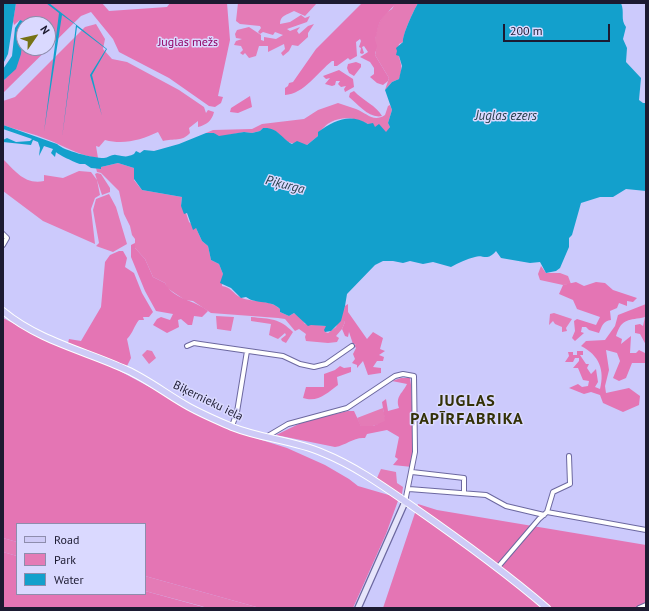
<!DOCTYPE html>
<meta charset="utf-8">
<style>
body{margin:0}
#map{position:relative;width:649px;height:611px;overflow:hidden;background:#cccafc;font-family:"PT Sans",sans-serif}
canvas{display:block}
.frame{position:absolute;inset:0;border:4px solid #1c1a31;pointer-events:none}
.legend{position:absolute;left:16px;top:523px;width:130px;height:72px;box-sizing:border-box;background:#dad9ff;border:1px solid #8e8dad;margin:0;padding:5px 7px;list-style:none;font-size:12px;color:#1c1a31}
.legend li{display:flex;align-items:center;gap:8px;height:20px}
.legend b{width:20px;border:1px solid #8e8dad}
.north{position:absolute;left:16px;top:16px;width:40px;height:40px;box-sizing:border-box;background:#dad9ff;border:1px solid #8e8dad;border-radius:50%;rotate:56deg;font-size:11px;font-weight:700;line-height:16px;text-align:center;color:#1c1a31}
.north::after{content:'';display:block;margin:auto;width:14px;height:18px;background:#767215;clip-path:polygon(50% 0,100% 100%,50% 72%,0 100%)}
.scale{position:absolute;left:503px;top:24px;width:107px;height:18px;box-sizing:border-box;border:2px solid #1c1a31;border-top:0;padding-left:5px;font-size:12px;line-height:14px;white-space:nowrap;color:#1c1a31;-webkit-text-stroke:3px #dad9ff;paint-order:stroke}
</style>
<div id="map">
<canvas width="649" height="611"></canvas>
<div class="frame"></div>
<ul class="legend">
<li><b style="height:5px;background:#cecbf7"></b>Road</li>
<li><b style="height:11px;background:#e47bb6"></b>Park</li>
<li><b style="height:11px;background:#13a0cc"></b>Water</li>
</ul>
<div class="north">N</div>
<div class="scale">200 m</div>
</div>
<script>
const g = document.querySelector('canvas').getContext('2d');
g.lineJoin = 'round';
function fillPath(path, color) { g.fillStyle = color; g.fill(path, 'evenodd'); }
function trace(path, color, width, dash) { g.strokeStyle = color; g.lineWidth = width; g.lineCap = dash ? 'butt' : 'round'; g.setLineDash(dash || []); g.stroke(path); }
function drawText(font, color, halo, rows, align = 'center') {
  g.font = font + ' "PT Sans",sans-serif'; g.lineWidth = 3; g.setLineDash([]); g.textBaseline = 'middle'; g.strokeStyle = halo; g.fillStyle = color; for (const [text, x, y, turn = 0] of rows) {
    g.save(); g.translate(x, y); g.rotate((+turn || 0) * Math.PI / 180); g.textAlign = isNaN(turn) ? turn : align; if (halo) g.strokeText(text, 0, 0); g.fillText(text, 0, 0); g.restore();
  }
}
fillPath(new Path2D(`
 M238 3H317L305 16 294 11C287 15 280 15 280 24L290 22 301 15 305 18 310 16 307 22 287 29 290 31 300 27 297 31 299 34 308 26 314 24 308 33V37L298 46 292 45 289 51 283 56 281 53 285 49 284 44 268 52V46H259L256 56 249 58 245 53 243 55 240 53 243 50 241 46 234 45 236 41 242 39 236 38 235 34 237 30 249 27 261 35V40L264 41V37L276 39 283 35 275 32 273 35 263 32 260 34 258 32 261 28 260 26 240 24 236 21Z
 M395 3H418C413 12 403 33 403 42L399 44C395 59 406 61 399 79L392 82 385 90 389 78 375 55C378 47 374 45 375 39 377 27 380 15 392 9Z
 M96 24 105 39 103 49 112 59 127 62 179 90 204 107 206 113 208 110 214 112C212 121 206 125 198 127V121L189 128 190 133C182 142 174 138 163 141L158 132C141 140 124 145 105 140L99 147 96 146 98 158C83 156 68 149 56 143 39 135 20 131 3 125V101L15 97 85 27Z
 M338 103C344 105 350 107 356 109 367 113 373 123 385 115L388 106 390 105 392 110 388 123 390 127 386 133C369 124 350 112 331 122 326 124 323 129 319 132L318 136 307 145C302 144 296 145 291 143 279 139 283 130 263 128L260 131 252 133 244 132 219 137 214 133H206L213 130 252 129 262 124 304 119 318 110Z
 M3 159C15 171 25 185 44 181V175L63 178 79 171 91 172 97 180 100 195 95 198 91 209 95 244 43 221 3 191Z
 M118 163 134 168V180L142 190 182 197 181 206 186 213 189 222 196 228 202 241 208 246 211 260 219 264 223 274 222 286C232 288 231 291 238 296 251 304 269 298 280 309V312L289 316 294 313 301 318 305 324 327 326 325 332 328 333 336 327 345 306 343 320 345 322 342 329 336 336 339 338 337 342 328 343 306 341 305 337 306 334 299 329 295 331 285 319 278 318 211 313 193 301 185 300 167 288 165 283 153 277 145 259 135 248V239L132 235 130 226 124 214 119 191 101 173 97 172 96 168 101 169V167Z
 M97 173 101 174 110 188V192L102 195 95 174Z
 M109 194 116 207 127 244 113 252 96 246 99 243 93 210 96 199Z
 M541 266 546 273H560L568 276 571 284 563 285 540 280 538 274Z
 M554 313 572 319 566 328 567 331 562 332V327L555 324 553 321 549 325 550 314Z
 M216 316 234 317 231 331 217 329Z
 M251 317C271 319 279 318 293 332L286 343 282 341 281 339 286 335 285 333 278 339 269 335 271 324 251 321Z
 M147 350 152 351 156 358 149 364 142 355Z
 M383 408 386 422 373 426 361 427 357 418Z
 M381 469 396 472 397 483 403 487 402 494H398L379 480 377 478Z
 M3 538 17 542V556L3 552Z
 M145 576 260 608H207L201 606 145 591Z`), '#e47bb6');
fillPath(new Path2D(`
 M16 3H102L109 11 167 7 170 3H227L230 40 218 96 223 97 221 103 215 107 209 106 169 78 119 52 113 39 91 12 81 16 3 93V81C18 68 19 52 24 34V48H48V24H27L20 20 14 25 13 21Z
 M362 3H396C391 10 384 14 380 22 377 28 377 34 375 40L377 46 375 55 389 78 388 81 383 85 377 83 370 77 374 74V68L370 62 360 57 368 52 364 46 362 47 364 53 362 54 360 53 361 48 359 47 361 41 360 39 356 42 357 56 350 60 348 58 337 66H334V61H332C318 72 304 94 285 95V88L288 86 289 83 293 82 316 49Z
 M356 62 361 64V67L354 76 349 73 347 68 348 64Z
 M339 70 353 79 354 87 345 92 344 89 346 86 341 87 338 84 340 81H336L335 85 332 86 325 84 330 78 326 79 323 76Z
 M354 91C362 100 377 106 382 116 369 119 358 104 349 97L350 93Z
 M250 96 252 107 238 113 230 112 231 108Z
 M135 243V248L145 259 153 277 165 283C172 299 195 300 208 311L202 317 194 316 192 325H188L181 319 178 320 179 327 167 333 153 325 157 319 161 317 170 320 173 314 156 311 145 291 131 257V245Z
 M119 251H123L127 258 125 267 134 273 142 293 153 312 149 317H143L144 320H139C134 326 133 333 127 339L131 358 127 366 68 343 69 339 81 341 101 307 105 262 110 255Z
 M576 282 584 286 596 282 605 283 613 290 637 298 633 302 627 301V306L619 303 617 308 610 311 611 320C603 321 602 326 599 333L589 330 586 327H582L581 332 584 333 575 341 572 338 575 331 574 321 577 319 596 325 600 317 577 309 573 300 559 294 563 285Z
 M348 304V312L367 339 373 332 383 338 380 349 385 351 379 355 384 357 383 361H377L373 367 381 368V373L368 375 363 361 357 368V365L352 363 355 359 353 354 356 348 354 345 356 344H353L349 332 348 337 345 336 342 329 345 322 342 320 345 306Z
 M646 304V345L640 334 635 333V325L640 324 643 326 645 317C629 321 622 317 616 336L622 339 621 344 631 336 630 353H636L639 350 645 353V363H632L626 378 619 381 613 378 620 361 617 353 606 350 609 370 605 386 606 393 629 388 640 396 639 405 623 412 603 403 600 395 591 392 584 394 569 388 578 384 582 387 588 386 589 381 583 380 578 368H573L579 361V358H575L573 362H565L569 356 568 352H573V355H577V351H583V355H580L586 364H589L587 368 591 374 596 369 598 382 595 387 600 389C605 370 599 355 581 346L586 341 605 340 615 326 618 315Z
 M3 318 42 338 101 361 230 430 287 448 325 465 349 479 358 486 399 498 386 534 353 608H260L145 576V524H17V542L3 538Z
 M340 366 344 368 351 367V372L337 377 338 385C327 393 318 403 303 398L306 387H324V374L335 370Z
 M401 378H410L411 385 414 448 412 467 393 465 398 459 395 457 399 437 387 430 367 434 365 438C353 437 347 445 335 447L276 435 305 421 348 411H354L361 426H373L385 421 382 402 386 399 388 411 399 408C395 396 403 393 407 384L392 381Z
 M418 504 437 510 646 545V608H383Z
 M3 552 17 556V594H145V591L207 608H3Z`), '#e475b4');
fillPath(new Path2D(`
 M3 3H16L8 54 3 64Z
 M46 3H49L107 49 92 75 102 116 90 75 106 49 77 27 62 138 76 25 62 15 44 132 59 13Z
 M418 3H621C625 13 620 19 626 27L623 39 627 48 626 62 641 78 639 100 643 103H646V191L626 189 613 197H600L581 203 572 235 569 238V247L560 268 556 271 546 273 540 262 530 263 501 258 496 251C487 262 483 254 475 257 467 259 458 263 451 267L433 262 423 264 410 261 403 263 393 261H383L375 265 347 294 345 306 341 321 331 331 325 332 324 330 326 326 311 325 308 326 294 313 289 316 280 312V309C270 299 257 305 246 297L241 298 231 288 220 283 223 274 219 264 211 260 208 246 202 241 196 228 193 230 187 213 184 214 181 206 182 197 142 190 134 179V168L118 163 101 167V169L91 168 85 164H80C76 163 57 154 56 152L55 157 51 153 53 149 44 146 39 156 40 148 38 142 33 140 31 145 3 142V140L7 138 16 142 30 141 32 139 3 129V125L57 144C64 151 93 158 104 158 108 158 112 154 116 155 125 156 125 158 134 154L136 151 140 153 144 150 154 151 179 144 206 133H214L219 136 244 132 252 133 260 131 263 128C278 127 281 138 292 144L297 141 307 145 318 136V132C335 120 350 113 368 124L373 123 375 127 379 124 386 132 390 127 388 123 392 110 385 90 392 82 399 79 402 66 399 56 396 55 397 51 396 48 403 42C402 35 414 10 418 3Z
 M20 20 27 23 24 24 21 54 16 69 3 81V69L12 56 15 28Z`), '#13a0cc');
const minor = new Path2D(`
 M3 234 7 238 3 245
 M187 346 194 343 200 344 283 356 300 364 314 367 326 364 352 346
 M232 426 237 412 247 351
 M266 437 288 424 347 408 395 376 403 374 414 376 415 452 405 502
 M412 472 464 478V493
 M409 489 486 495 506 506 544 515
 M547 512 646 530
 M498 567 539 519 547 512 553 492 570 484 569 456
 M639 608 646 605`);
const secondary = new Path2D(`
 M358 608 405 502`);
const primary = new Path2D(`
 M3 311C39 341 86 351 127 370 147 379 165 393 184 404 199 413 216 420 232 427 262 439 293 440 323 453 355 466 383 486 412 506 458 538 504 571 547 608`);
trace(minor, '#6c68a0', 6);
trace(secondary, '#6c68a0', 8);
trace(primary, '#fff', 8);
trace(minor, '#fff', 4);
trace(secondary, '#e6e5fb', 5.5);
trace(primary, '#cecbf7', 6);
drawText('12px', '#910065', '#dad9ff', [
 ["Juglas mežs",188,43]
]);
drawText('12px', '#1c1a31', '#dad9ff', [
 ["Biķernieku iela",208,401,26]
]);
drawText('italic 13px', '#29424d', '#dad9ff', [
 ["Juglas ezers",506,116],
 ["Piķurga",285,185,14]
]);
g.letterSpacing = '1px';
drawText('bold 16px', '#333106', '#dad9ff', [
 ["JUGLAS",467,401],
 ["PAPĪRFABRIKA",467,419]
]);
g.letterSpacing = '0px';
</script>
